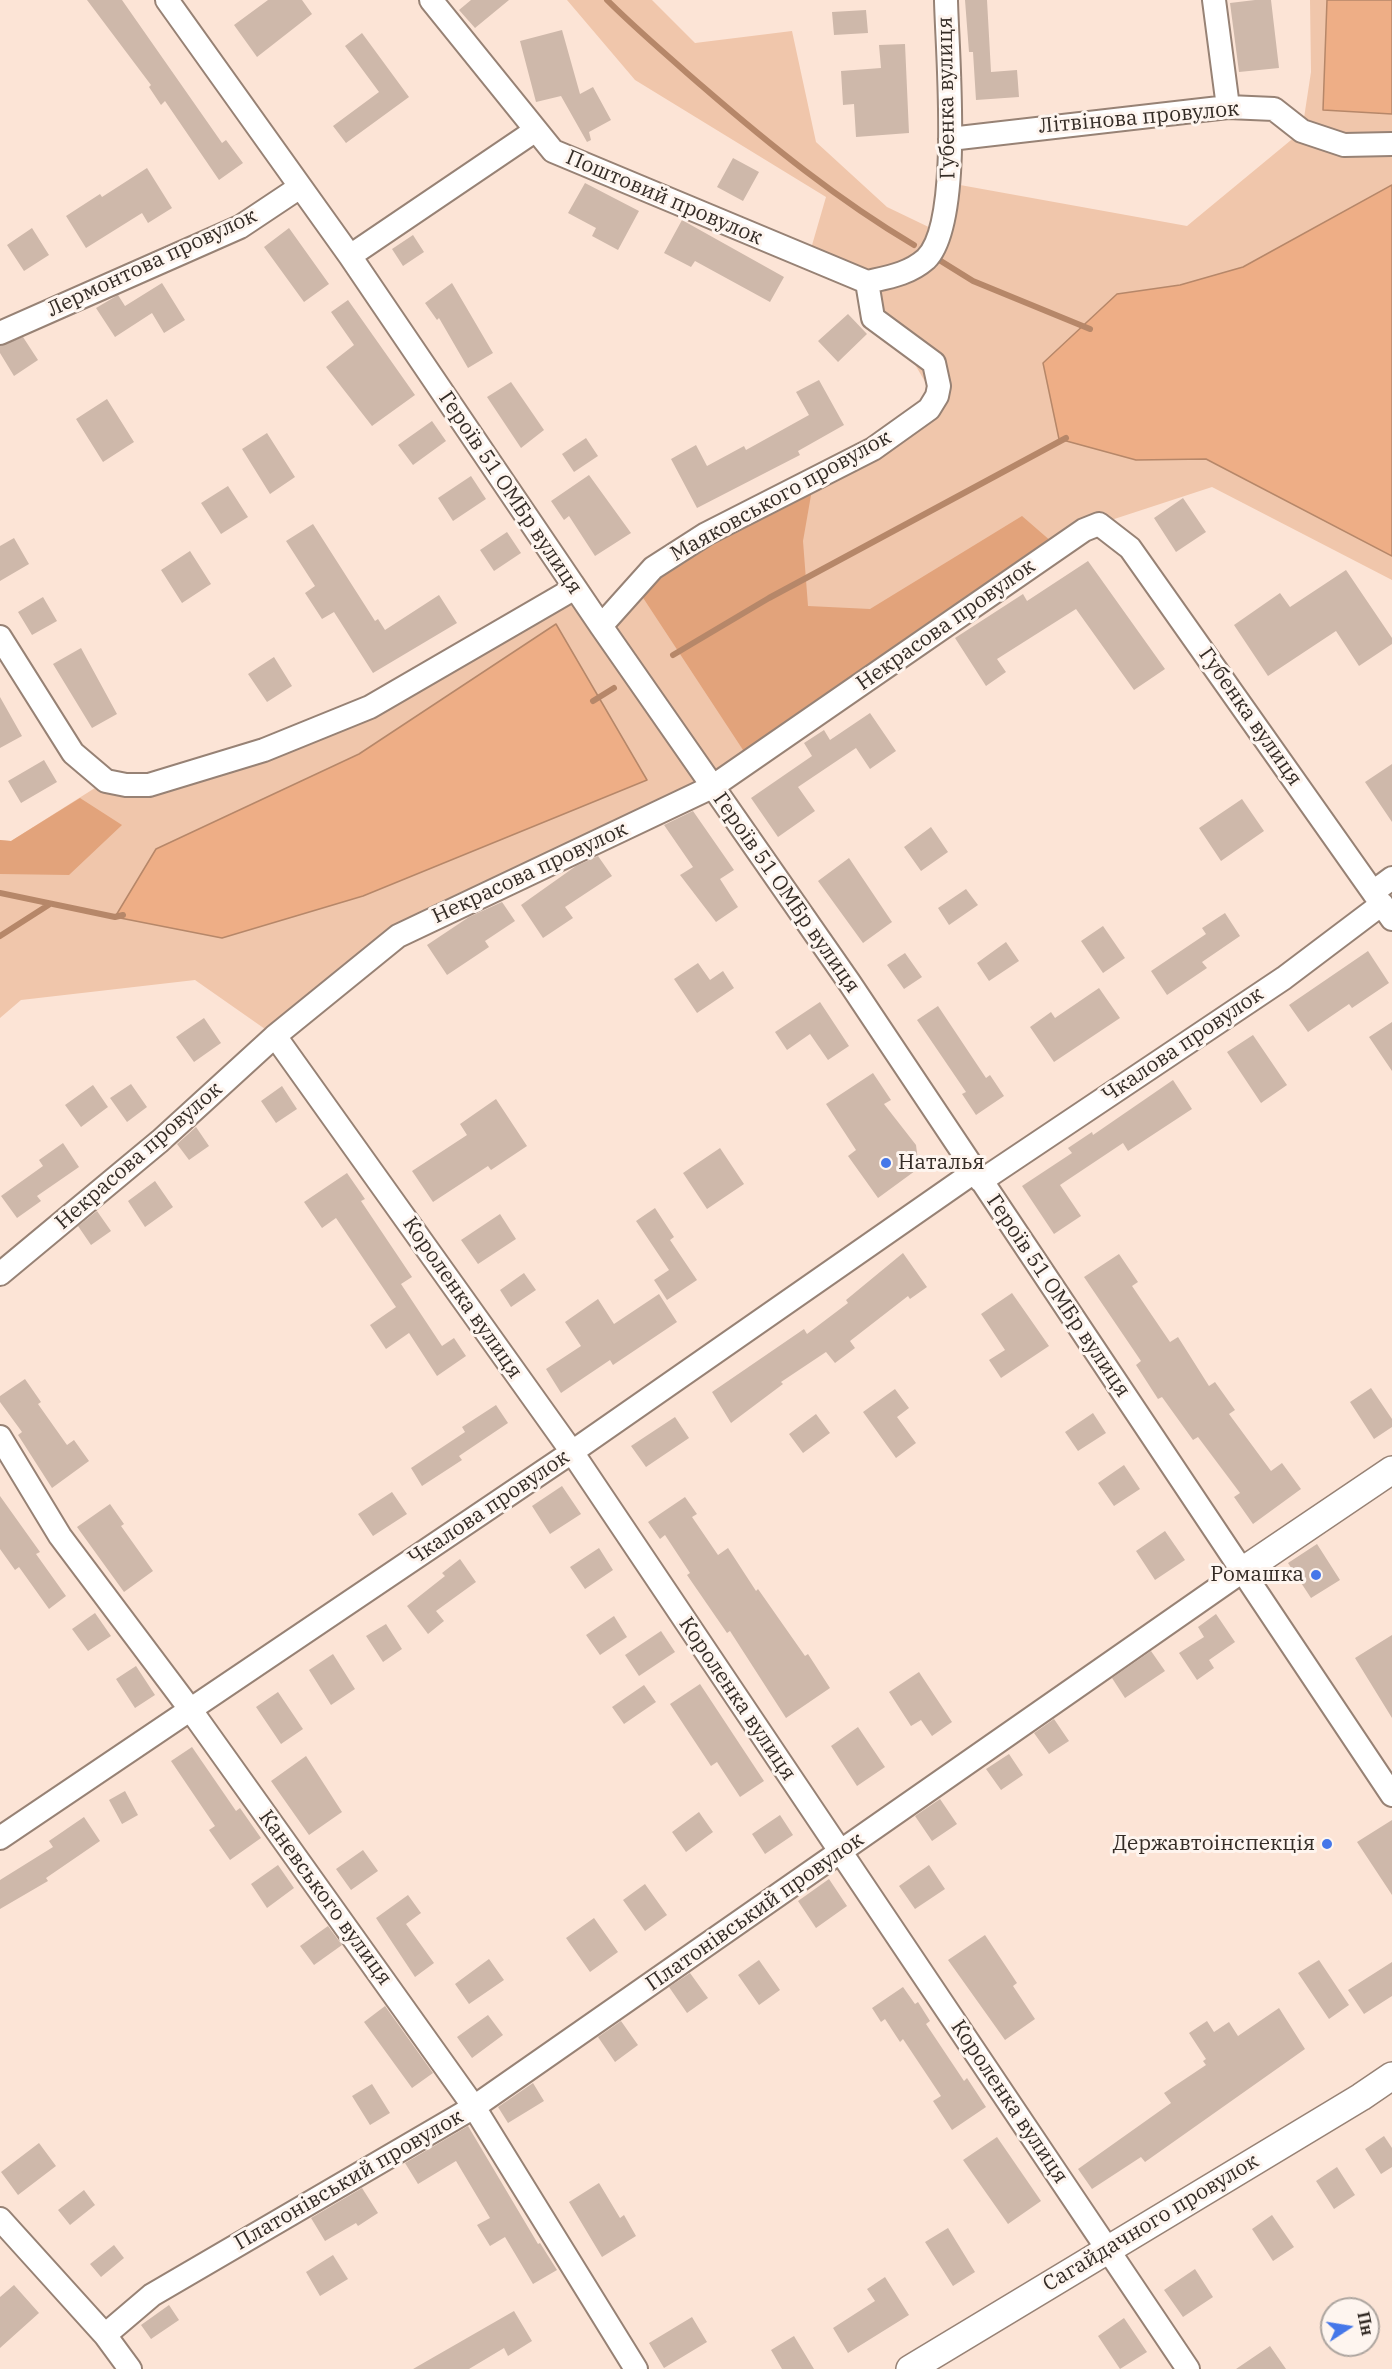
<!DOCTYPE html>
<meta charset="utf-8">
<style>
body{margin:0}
#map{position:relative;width:1392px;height:2369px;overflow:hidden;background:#fce4d6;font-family:"IBM Plex Serif",serif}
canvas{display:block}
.north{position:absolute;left:1320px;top:2297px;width:60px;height:60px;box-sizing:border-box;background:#fef5ef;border:2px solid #ada59f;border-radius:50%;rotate:78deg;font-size:16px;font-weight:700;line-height:24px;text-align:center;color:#342c26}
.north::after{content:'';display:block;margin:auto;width:21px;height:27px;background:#4577e9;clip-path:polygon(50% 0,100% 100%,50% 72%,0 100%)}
</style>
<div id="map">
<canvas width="1392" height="2369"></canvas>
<div class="north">Пн</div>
</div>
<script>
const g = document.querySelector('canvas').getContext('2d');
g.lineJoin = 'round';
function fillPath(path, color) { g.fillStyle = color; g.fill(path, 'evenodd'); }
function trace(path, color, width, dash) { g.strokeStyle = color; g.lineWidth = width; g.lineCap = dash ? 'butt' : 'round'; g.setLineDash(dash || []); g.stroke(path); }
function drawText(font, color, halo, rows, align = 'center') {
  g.font = font + ' "IBM Plex Serif",serif'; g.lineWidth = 6; g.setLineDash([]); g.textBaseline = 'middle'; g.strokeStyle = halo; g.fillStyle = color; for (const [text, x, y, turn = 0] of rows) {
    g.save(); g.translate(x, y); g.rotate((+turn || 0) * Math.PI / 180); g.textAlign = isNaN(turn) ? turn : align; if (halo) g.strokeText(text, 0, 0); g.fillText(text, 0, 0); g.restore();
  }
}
fillPath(new Path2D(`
 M567 0H652L695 43 792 31 816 142 887 207 939 232 949 183 1187 226 1302 131 1311 72 1310 0H1392V580L1212 487 1099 524 712 787 398 936 275 1036 195 980 21 1000 0 1018V840L11 841 106 781 126 785 264 750 486 642 583 576 602 605 938 404 867 282 808 259 826 197 635 80Z`), '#f0c6ab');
fillPath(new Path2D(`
 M814 478 803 541 808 606 870 609 1022 516 1060 549 745 753 634 584Z
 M80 798 122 825 69 875 0 874V840L11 841Z`), '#e2a37b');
const water = new Path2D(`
 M1327 0H1392V114L1323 110Z
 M1392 185V556L1206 459 1136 460 1059 439 1043 363 1117 294 1180 285 1243 267Z
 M556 624 647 780 363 896 222 938 115 917 156 849 359 754Z`);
fillPath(water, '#eeae86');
trace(water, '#b68769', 1.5);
trace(new Path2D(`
 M607 0C637 30 670 58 702 86 769 144 838 200 914 245
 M936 258 973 281 1090 329
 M673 655 769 598 1066 438
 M593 701 614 688
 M0 893 115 917 123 915
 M0 936 50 904`), '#b68769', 6);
fillPath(new Path2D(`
 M87 0H122L222 143 226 140 243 163 219 180 165 101 161 105 149 87 151 85Z
 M268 0H302L312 14 257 57 234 25Z
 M471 0H509L475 28 459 10Z
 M965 0H987L991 72 1017 70 1019 97 976 100 973 52H969Z
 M1255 0H1271L1279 68 1239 72 1230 3Z
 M866 10 868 33 834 35 832 12Z
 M562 30 580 94 593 87 611 120 589 132 591 140 587 142 561 96 536 102 520 41Z
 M362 33 409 97 346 143 333 126 379 92 345 46Z
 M905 44 909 133 856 137 854 104 843 105 841 71 881 68 879 45Z
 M733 158 759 172 743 201 717 187Z
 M147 168 172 208 148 223 142 213 86 248 66 216 100 194 102 197Z
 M585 183 639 211 618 250 592 236 596 228 568 213Z
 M682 220 784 277 770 302 695 261 691 267 664 253Z
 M32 228 49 255 24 271 7 245Z
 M289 228 329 284 304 302 264 247Z
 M413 235 424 252 403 266 392 249Z
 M162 283 185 320 164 333 152 313 115 337 96 308 118 295 125 306Z
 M452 283 493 353 468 368 439 318 437 320 425 303Z
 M348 300 415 395 372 426 326 367 354 345 331 312Z
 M848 314 867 334 838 362 818 341Z
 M23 337 38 360 14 376 0 353V346Z
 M819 380 844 425 798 451 800 455 697 508 671 459 696 445 707 466 744 446 746 450 809 415 796 392Z
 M511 382 544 430 521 448 487 397Z
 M107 399 134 442 103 462 76 419Z
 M432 421 446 441 413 465 398 445Z
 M267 433 295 477 270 494 242 449Z
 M586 438 598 456 574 472 562 454Z
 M589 475 631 533 595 556 569 516 564 520 551 501Z
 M471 476 486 499 453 521 438 498Z
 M228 486 248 517 221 534 201 503Z
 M1183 498 1206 532 1176 552 1154 518Z
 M313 524 375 621 378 619 385 630 439 595 457 623 373 673 334 612 322 619 305 593 315 586 286 541Z
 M507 532 521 553 494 571 480 550Z
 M14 538 29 564 0 581V546Z
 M190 551 211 584 182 603 161 570Z
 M1088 561 1165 669 1134 690 1076 609 997 659 1006 672 986 686 955 638 1023 594 1027 601Z
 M1346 570 1392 638V644L1359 666 1336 631 1268 676 1234 625 1280 593 1290 607Z
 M43 597 57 621 32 635 18 612Z
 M81 648 117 714 92 728 53 664Z
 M274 657 292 686 267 702 248 674Z
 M0 697 22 736 0 748Z
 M870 713 896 751 870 769 856 748 798 787 815 811 778 837 751 798 812 756 804 743 824 730 830 740Z
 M44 760 57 782 21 803 8 781Z
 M1392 764V822L1365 782Z
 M1242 799 1264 831 1221 861 1199 828Z
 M693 811 734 870 720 879 738 907 716 922 680 875 693 867 664 825Z
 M931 827 948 852 921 871 904 847Z
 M598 856 612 876 565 907 573 918 543 938 521 905 576 866Z
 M849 858 892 922 863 943 818 881Z
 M966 889 978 905 949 925 938 908Z
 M502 902 515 921 485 941 489 947 447 975 427 945 469 917Z
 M1225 913 1240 936 1202 962 1207 968 1167 995 1151 971 1206 934 1202 928Z
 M1103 926 1125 958 1103 973 1081 941Z
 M1006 942 1019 961 989 981 977 963Z
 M1368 951 1389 983 1352 1008 1349 1004 1308 1032 1289 1005Z
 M905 953 922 977 904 989 887 965Z
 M698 963 710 980 723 971 734 988 697 1013 674 979Z
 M1099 988 1120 1018 1054 1062 1030 1027 1051 1012 1055 1018Z
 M820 1002 849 1046 828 1060 810 1034 787 1050 775 1032Z
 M938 1006 986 1078 990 1075 1004 1096 976 1115 962 1094 966 1092 917 1020Z
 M204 1018 221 1043 194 1062 176 1037Z
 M1392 1022V1071L1369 1037Z
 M1253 1035 1287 1085 1261 1103 1227 1052Z
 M873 1073 891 1100 884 1104 916 1145 919 1168 878 1198 848 1156 856 1150 826 1104Z
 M1173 1080 1192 1109 1128 1151 1123 1143 1060 1185 1081 1216 1054 1234 1022 1186 1072 1153 1068 1148 1092 1132 1093 1135Z
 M131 1084 147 1107 127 1122 110 1098Z
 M93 1085 108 1107 81 1127 65 1105Z
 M282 1086 297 1109 276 1123 261 1101Z
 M496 1099 527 1146 491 1170 488 1166 433 1202 412 1171 467 1135 460 1124Z
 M196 1127 209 1146 189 1160 177 1144Z
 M63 1143 79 1167 37 1196 41 1201 17 1218 1 1196 43 1166 39 1160Z
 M720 1148 744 1184 707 1209 683 1173Z
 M347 1173 365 1199 361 1201 412 1277 401 1284 442 1346 454 1338 466 1356 437 1376 409 1333 386 1349 370 1325 396 1307 336 1218 322 1228 304 1202Z
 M155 1181 173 1207 145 1227 128 1201Z
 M655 1208 674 1237 670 1240 697 1280 667 1300 654 1280 669 1270 636 1221Z
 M97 1211 111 1231 91 1245 78 1226Z
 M500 1214 516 1239 478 1264 461 1240Z
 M903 1253 927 1287 910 1299 908 1296 850 1341 855 1348 835 1363 826 1352 781 1382 783 1384 731 1423 712 1392 804 1329 807 1334 848 1303 846 1300Z
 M1119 1254 1138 1282 1132 1286 1170 1342 1178 1337 1209 1386 1215 1382 1235 1410 1229 1414 1271 1471 1282 1463 1301 1489 1253 1524 1234 1497 1240 1493 1198 1437 1193 1440 1162 1397 1158 1399 1136 1365 1141 1361 1084 1277Z
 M524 1273 536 1290 511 1307 500 1290Z
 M1012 1293 1049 1346 1001 1378 989 1360 1005 1350 981 1314Z
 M659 1294 677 1322 613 1365 610 1360 561 1393 546 1369 581 1346 565 1322 598 1299 614 1324Z
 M25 1379 41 1402 38 1404 67 1445 74 1440 89 1461 52 1488 18 1435 22 1432 0 1402V1396Z
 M1371 1388 1392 1419V1427L1374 1439 1350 1402Z
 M895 1389 909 1408 897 1417 916 1443 896 1458 863 1412Z
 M496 1405 508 1423 459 1456 462 1460 422 1486 411 1468 465 1432 462 1427Z
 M1093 1413 1106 1433 1078 1451 1065 1432Z
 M816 1414 830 1433 803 1453 789 1434Z
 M675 1417 689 1438 646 1467 631 1446Z
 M1124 1465 1140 1489 1114 1506 1098 1483Z
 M562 1486 581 1514 550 1534 532 1506Z
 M392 1492 407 1514 373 1536 358 1514Z
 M0 1496 40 1552 36 1554 66 1596 49 1609 19 1567 15 1570 0 1549Z
 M685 1497 697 1514 692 1517 718 1555 728 1548 756 1591 758 1589 805 1656 808 1654 830 1688 786 1718 730 1631 727 1633 687 1575 690 1573 665 1535 660 1539 648 1522Z
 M110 1504 124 1524 121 1526 153 1571 124 1592 77 1527Z
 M1165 1531 1185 1560 1155 1580 1136 1551Z
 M1317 1544 1340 1580 1311 1598 1288 1563Z
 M599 1548 613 1570 585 1589 570 1567Z
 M460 1559 476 1582 436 1611 444 1621 428 1634 407 1606 445 1576 442 1573Z
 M95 1613 111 1636 88 1651 72 1629Z
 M1216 1614 1235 1642 1209 1660 1214 1668 1197 1680 1179 1653 1204 1637 1198 1627Z
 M614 1616 627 1637 600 1655 586 1635Z
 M386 1624 402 1649 383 1662 366 1636Z
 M661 1631 675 1652 639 1676 625 1655Z
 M1392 1635V1718L1355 1658Z
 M1151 1651 1165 1671 1125 1698 1112 1678Z
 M333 1654 355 1689 331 1705 309 1670Z
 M136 1666 155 1695 135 1708 116 1679Z
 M919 1672 952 1722 932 1736 921 1720 911 1726 889 1692Z
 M700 1684 764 1781 740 1797 717 1762 711 1766 670 1704Z
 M644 1685 656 1702 624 1724 612 1707Z
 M278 1692 303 1729 281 1744 256 1707Z
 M1054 1719 1069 1741 1049 1754 1034 1733Z
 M858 1727 885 1767 857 1786 831 1746Z
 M192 1747 236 1811 240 1808 261 1838 230 1860 209 1830 215 1826 171 1761Z
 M1009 1754 1023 1775 1001 1790 986 1769Z
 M306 1756 342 1812 309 1835 271 1781Z
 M125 1791 138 1815 122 1824 109 1800Z
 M940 1799 957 1824 932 1841 915 1816Z
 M699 1812 713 1832 686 1852 672 1832Z
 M780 1815 793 1835 765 1854 752 1834Z
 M84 1817 100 1841 46 1878 48 1881 0 1909V1880L53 1847 49 1841Z
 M1392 1820V1895L1357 1842Z
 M363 1850 378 1871 351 1890 336 1869Z
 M278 1865 294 1888 267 1908 251 1884Z
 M929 1865 945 1889 915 1909 899 1886Z
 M829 1879 847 1906 816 1928 798 1901Z
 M645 1884 667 1915 645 1931 623 1900Z
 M408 1895 421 1913 406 1924 434 1963 415 1977 376 1918Z
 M594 1918 618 1952 590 1972 566 1938Z
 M328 1926 342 1945 314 1965 300 1946Z
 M985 1935 1017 1983 1013 1986 1035 2019 1005 2040 948 1960Z
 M489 1959 504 1980 469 2004 455 1984Z
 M759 1960 780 1990 759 2005 738 1975Z
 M1319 1960 1349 2005 1329 2019 1298 1973Z
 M1392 1962V1996L1364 2014 1348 1990Z
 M690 1973 708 1998 687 2013 669 1987Z
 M903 1987 915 2004 918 2002 930 2021 926 2024 964 2081 967 2078 986 2107 952 2130 933 2101 941 2096 903 2039 900 2042 885 2019 881 2022 872 2008Z
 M385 2006 433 2073 412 2088 364 2022Z
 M1279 2008 1305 2049 1145 2162 1141 2157 1092 2189 1078 2169 1171 2103 1164 2093 1206 2065 1203 2061 1206 2059 1189 2033 1207 2021 1214 2032 1229 2022 1238 2036Z
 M488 2015 503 2035 472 2058 457 2037Z
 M621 2021 638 2045 615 2062 598 2037Z
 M533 2083 544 2101 508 2123 498 2107Z
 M372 2084 390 2113 370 2125 352 2096Z
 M468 2126 538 2244 540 2243 557 2270 533 2284 505 2237 490 2246 477 2225 490 2218 456 2161 418 2184 405 2163Z
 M1384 2136 1392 2148V2167L1381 2174 1365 2149Z
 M997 2137 1041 2201 1008 2224 963 2160Z
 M39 2143 56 2166 18 2195 1 2172Z
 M1337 2167 1355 2195 1334 2209 1316 2181Z
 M599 2183 620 2218 624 2215 636 2236 602 2257 569 2202Z
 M362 2188 378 2213 358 2226 356 2223 325 2241 311 2218Z
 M84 2190 95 2205 70 2225 58 2210Z
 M1272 2215 1294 2247 1273 2261 1252 2229Z
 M948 2228 975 2272 953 2286 925 2242Z
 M114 2245 124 2258 101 2277 90 2264Z
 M333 2255 348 2279 320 2296 306 2272Z
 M1195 2269 1213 2297 1183 2317 1164 2290Z
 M885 2277 909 2315 848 2353 833 2328 875 2301 867 2289Z
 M14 2285 39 2313 0 2348V2297Z
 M169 2305 179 2320 151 2339 141 2325Z
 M514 2311 532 2341 508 2356 504 2348 469 2369H413Z
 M692 2317 707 2342 664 2368 649 2343Z
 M1124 2318 1147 2352 1120 2369 1098 2336Z
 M794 2336 814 2369H782L771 2350Z
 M1270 2346 1286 2369H1236Z`), '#ceb8aa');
const minor = new Path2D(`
 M167 0 350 256 601 626 849 982 1392 1795
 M431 0 553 151 867 282C889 277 909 274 926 259 963 223 947 53 946 0
 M1214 0 1228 107
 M950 139 1228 107 1274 109 1302 131 1344 145 1392 144
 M350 256 536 130
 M0 333 240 227 300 187
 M601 626 653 568 706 534 873 449 929 409 937 396 939 386 934 363 873 318 867 282
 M0 637 73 753 106 781 126 785H149L264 750 370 707 575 588
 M1373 892 1392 878
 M275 1036 572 1452 1188 2369
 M981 1181 1284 978 1382 904
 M0 1274 160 1141 275 1036 398 936 712 787 1084 530 1099 524 1130 548 1392 919
 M0 1437 60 1536 190 1709 474 2107 636 2369
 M0 1838 572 1452 974 1172
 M0 2219 105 2335 130 2369
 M105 2335 152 2295 474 2107 1244 1570`);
const tertiary = new Path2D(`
 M1244 1570 1392 1470
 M910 2369 1361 2097 1392 2076`);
trace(minor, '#978275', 26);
trace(tertiary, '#978275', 30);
trace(minor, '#fff', 22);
trace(tertiary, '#fff', 27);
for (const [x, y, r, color] of [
 [886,1163,6,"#4577e9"],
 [1316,1575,6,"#4577e9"],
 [1327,1844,6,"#4577e9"]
]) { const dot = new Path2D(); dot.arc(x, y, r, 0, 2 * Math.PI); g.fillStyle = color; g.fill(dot); trace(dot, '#fef5ef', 2); }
drawText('21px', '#342c26', '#fef5ef', [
 ["Губенка вулиця",947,98,-91],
 ["Літвінова провулок",1139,118,-5],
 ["Поштовий провулок",664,198,23],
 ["Лермонтова провулок",152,263,-25],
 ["Героїв 51 ОМБр вулиця",510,493,56],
 ["Маяковського провулок",781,496,-29],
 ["Некрасова провулок",946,625,-35],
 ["Губенка вулиця",1250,717,55],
 ["Некрасова провулок",530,873,-25],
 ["Героїв 51 ОМБр вулиця",786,893,55],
 ["Чкалова провулок",1183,1045,-34],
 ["Некрасова провулок",139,1156,-41],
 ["Героїв 51 ОМБр вулиця",1058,1296,56],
 ["Короленка вулиця",462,1298,55],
 ["Чкалова провулок",489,1508,-34],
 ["Короленка вулиця",737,1699,56],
 ["Каневського вулиця",325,1898,54],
 ["Платонівський провулок",755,1912,-35],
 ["Короленка вулиця",1009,2102,56],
 ["Платонівський провулок",349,2180,-30],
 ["Сагайдачного провулок",1151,2223,-31]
]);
drawText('21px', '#342c26', '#fef5ef', [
 ["Наталья",898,1163,"left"],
 ["Ромашка",1304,1575],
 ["Державтоінспекція",1315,1844]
], 'right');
</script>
